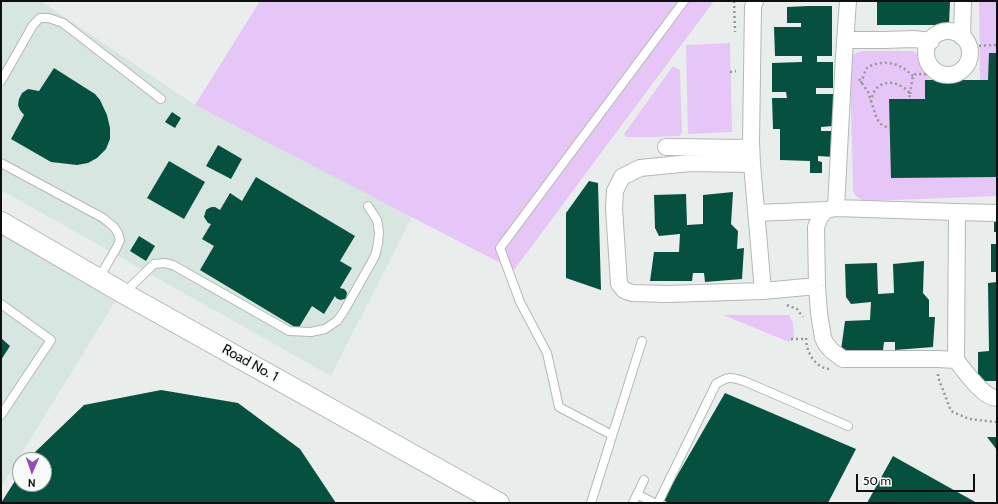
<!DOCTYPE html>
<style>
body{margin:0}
#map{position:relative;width:998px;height:504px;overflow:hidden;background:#e9eeec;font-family:Cabin,sans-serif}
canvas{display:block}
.frame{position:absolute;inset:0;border:2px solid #0e100f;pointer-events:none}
.north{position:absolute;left:12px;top:452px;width:40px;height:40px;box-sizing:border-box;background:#f6fbf9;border:1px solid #999d9b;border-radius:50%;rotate:182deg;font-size:11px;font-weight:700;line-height:16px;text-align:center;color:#0e100f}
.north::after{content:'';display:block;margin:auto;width:14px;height:18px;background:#964abc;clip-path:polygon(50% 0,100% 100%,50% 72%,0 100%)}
.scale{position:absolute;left:856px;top:474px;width:119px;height:18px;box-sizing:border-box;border:2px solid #0e100f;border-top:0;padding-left:5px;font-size:12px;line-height:14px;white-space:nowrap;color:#0e100f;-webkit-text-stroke:3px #f6fbf9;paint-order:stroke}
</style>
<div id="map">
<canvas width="998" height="504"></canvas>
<div class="frame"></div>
<div class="north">N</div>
<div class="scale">50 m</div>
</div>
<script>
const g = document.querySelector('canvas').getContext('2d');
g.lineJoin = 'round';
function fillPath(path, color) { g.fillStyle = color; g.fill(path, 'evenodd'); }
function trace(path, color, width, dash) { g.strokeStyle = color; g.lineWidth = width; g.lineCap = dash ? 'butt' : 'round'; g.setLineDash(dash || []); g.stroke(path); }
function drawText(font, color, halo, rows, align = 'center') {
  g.font = font + ' Cabin,sans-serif'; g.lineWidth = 4; g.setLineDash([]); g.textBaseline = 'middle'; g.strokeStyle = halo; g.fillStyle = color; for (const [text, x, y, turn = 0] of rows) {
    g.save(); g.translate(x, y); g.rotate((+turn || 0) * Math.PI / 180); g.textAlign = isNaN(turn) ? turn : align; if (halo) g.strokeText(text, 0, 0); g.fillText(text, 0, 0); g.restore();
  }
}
fillPath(new Path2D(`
 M1 1H41L195 105 412 217 331 376 1 190Z
 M1 230 116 300 1 487Z`), '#d8e6e1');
fillPath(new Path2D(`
 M260 1H714L514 270 195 105Z
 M979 1H997V196L867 201C860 200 855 197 853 190L850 63C852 54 855 52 864 51H912C929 58 920 70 930 80H980Z
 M730 43 732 132 688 134 686 45Z
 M673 66 680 70 682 132 680 136 654 137H626L624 134Z
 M723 315H789L793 323 794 337 789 342Z`), '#e5c6f7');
fillPath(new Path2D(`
 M877 1H950L949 25H877Z
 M808 6H832V56H817V62H833V88H816V94H833V126L821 127V131H833L834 157 818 156V161L822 162V173H810V161L780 160V129H773L772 98H787L786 92H772V63L802 62V56H775L774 27H801V23H787V7Z
 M989 53H997V177L891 178 889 99H925V80H988Z
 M54 68 95 94 100 100 107 115 110 128V139L106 149 97 158 88 163 77 165 51 162 11 139 24 115 20 110 18 105 19 99 22 93 28 89 39 91Z
 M172 112 181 118 175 128 165 122Z
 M218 145 242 159 231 179 206 166Z
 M169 161 205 182 184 219 147 198Z
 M256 177 355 236 340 261 352 268 340 288 344 289 346 291 347 293 346 298 345 299 340 300 336 298 335 296 324 314 312 306 298 329 200 270 214 246 202 239 211 224 208 223 204 217 206 210 209 208 212 207H215L220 210 230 193 242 201Z
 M589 181 598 183 601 290 566 278V213Z
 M733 192 731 224 738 231 737 249 744 248 742 279 705 282 704 273H693L692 281H650L654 252H679L680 234 659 236 655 228 654 195 686 194 687 225 703 224V195Z
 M994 220H997V232H994Z
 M139 236 155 246 146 261 130 251Z
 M991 244H997V272H991Z
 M924 261 923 293 929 300V317H935L933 347 895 350V342H884L883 350H841L845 321 870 320 871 302 851 304 846 297 845 264 877 263 878 294 894 293 893 264Z
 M997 282V381H978V352L989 351 988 283Z
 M1 338 10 346 1 360Z
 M161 390 238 403 300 449 336 503H1L20 473V484H44V460H29L32 455 84 405Z
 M725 393 856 449 828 503H669L663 500Z
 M987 437H997V450Z
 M893 456 977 503H867Z`), '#05503f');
const service = new Path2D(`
 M1 81 33 25 40 18H49L63 23 161 99
 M1 163 103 218 114 227 118 233 120 240 117 247 99 278
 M124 293 154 264 164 263 173 265 289 331 311 332 325 329 337 321 344 311 375 256 378 244 379 232 377 220 368 206
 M1 304 51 340 1 415
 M612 435 559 407 547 353 520 302 500 248 684 1
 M637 494 654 503
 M591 503 642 341
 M633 503 644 480
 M658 503 716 384C729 376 730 377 744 381L848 426`);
const minor = new Path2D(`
 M755 1 753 7 751 141 752 164 763 291
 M926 53a22 22 0 1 1 44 0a22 22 0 1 1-44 0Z
 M962 37 963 1
 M845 40H884L914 39 931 41
 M666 147 751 148
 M752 164 691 163 640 168 622 177 615 191 614 208 619 284 624 290 632 293 667 294 763 291 817 286
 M836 208 844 56 848 1
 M957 212 956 360C965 371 983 398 997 398
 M757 213 826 210
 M956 360 938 359H843L832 351 826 344 823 338 819 313 817 286 816 227 820 217 826 210 836 208 957 212 997 213`);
const tertiary = new Path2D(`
 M1 222 123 293 499 503`);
trace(service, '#b3b8b6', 10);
trace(minor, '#b3b8b6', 18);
trace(tertiary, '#b3b8b6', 22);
trace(new Path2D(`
 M734 1 735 32
 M974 46 997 45
 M730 72 736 71
 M859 79 868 92 877 119 881 124 890 129
 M861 83C863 79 864 72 867 68 869 66 873 65 876 64 890 60 903 66 913 76
 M910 94 913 76 916 74H926L933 69
 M871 102C872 97 873 91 877 88 886 78 904 84 910 94L909 99
 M787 305 797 309 803 317
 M806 338C806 352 815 368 830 369
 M791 339H806
 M938 374V377L951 411 969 419 997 422`), '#949796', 2.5, [2, 3]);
trace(service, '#fff', 8);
trace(minor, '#fff', 16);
trace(tertiary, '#fff', 20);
drawText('14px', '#0e100f', '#f6fbf9', [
 ["Road No. 1",250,363,29]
]);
</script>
